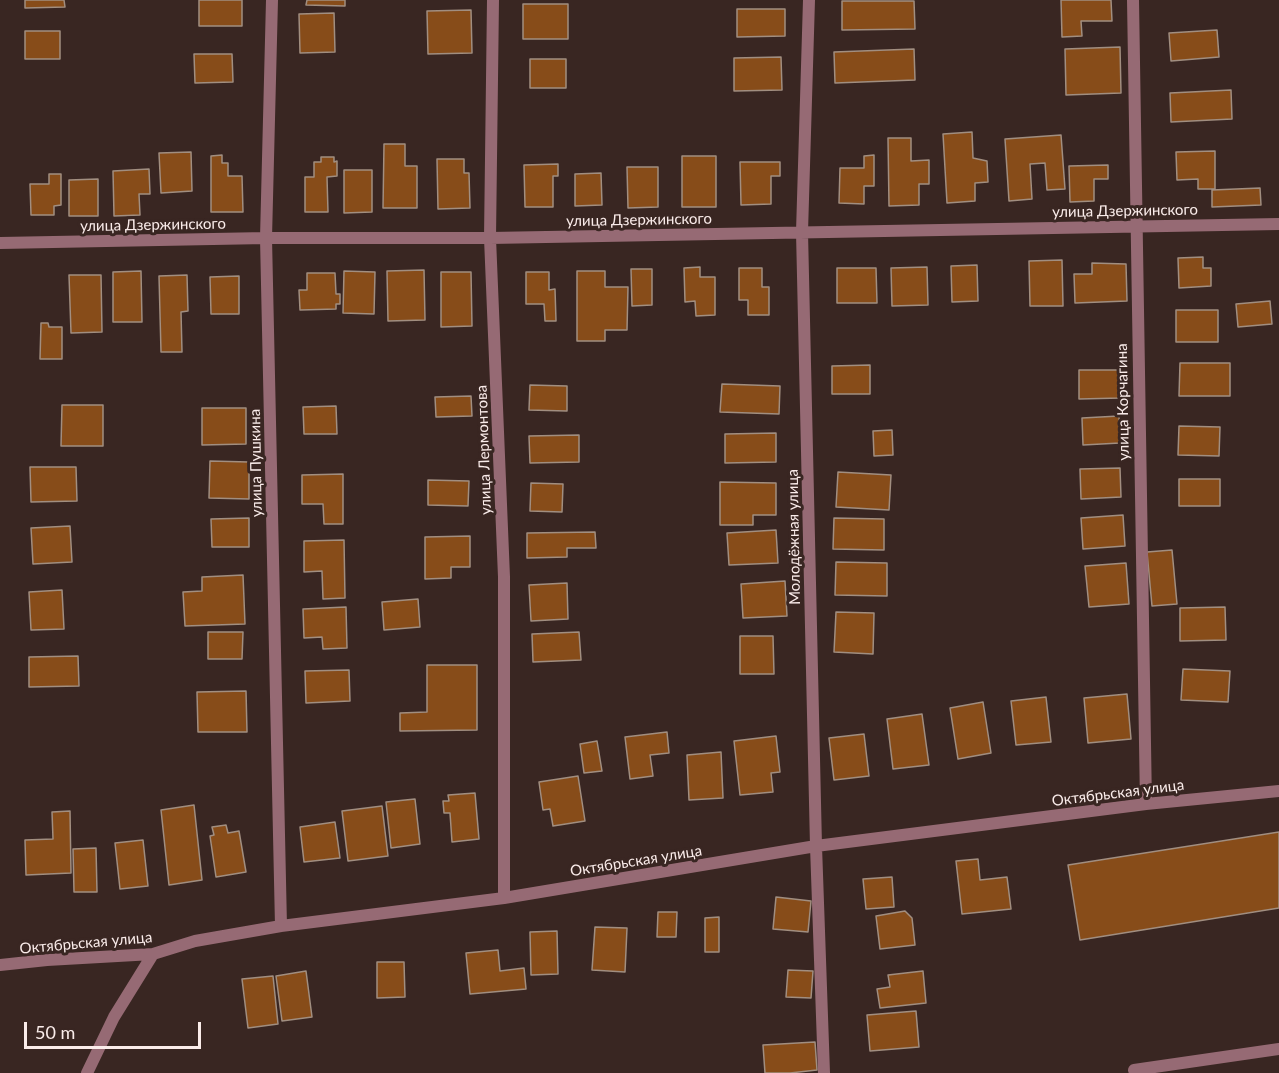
<!DOCTYPE html>
<meta charset="utf-8">
<style>
body{margin:0}
#map{position:relative;width:1279px;height:1073px;overflow:hidden;background:#392622;font-family:Lato,sans-serif}
canvas{display:block}
.scale{position:absolute;left:24px;top:1022px;width:177px;height:27px;box-sizing:border-box;border:3px solid #faecea;border-top:0;padding-left:8px;font-size:18px;line-height:21px;white-space:nowrap;color:#faecea;-webkit-text-stroke:4px #392622;paint-order:stroke}
</style>
<div id="map">
<canvas width="1279" height="1073"></canvas>
<div class="scale">50 m</div>
</div>
<script>
const g = document.querySelector('canvas').getContext('2d');
g.lineJoin = 'round';
function fillPath(path, color) { g.fillStyle = color; g.fill(path, 'evenodd'); }
function trace(path, color, width, dash) { g.strokeStyle = color; g.lineWidth = width; g.lineCap = dash ? 'butt' : 'round'; g.setLineDash(dash || []); g.stroke(path); }
function drawText(font, color, halo, rows, align = 'center') {
  g.font = font + ' Lato,sans-serif'; g.lineWidth = 6; g.setLineDash([]); g.textBaseline = 'middle'; g.strokeStyle = halo; g.fillStyle = color; for (const [text, x, y, turn = 0] of rows) {
    g.save(); g.translate(x, y); g.rotate((+turn || 0) * Math.PI / 180); g.textAlign = isNaN(turn) ? turn : align; if (halo) g.strokeText(text, 0, 0); g.fillText(text, 0, 0); g.restore();
  }
}
const building = new Path2D(`
 M25 0H64L65 7 25 8Z
 M199 0H242V26H199Z
 M307 0H345V6L306 5Z
 M1061 0H1111L1112 21H1081L1082 36 1062 37Z
 M842 1H914L915 29 842 30Z
 M523 4H568V39H523Z
 M737 9H785V36L737 37Z
 M471 10 472 53 428 54 427 11Z
 M334 13 335 52 300 53 299 14Z
 M1217 30 1219 57 1171 61 1169 33Z
 M25 31H60V59H25Z
 M1120 47 1121 93 1066 95 1065 49Z
 M914 49 915 80 835 83 834 52Z
 M194 54H232L233 82 195 83Z
 M781 57 782 90 734 91V58Z
 M530 59H566V88H530Z
 M1231 90 1232 119 1171 122 1170 93Z
 M972 132 973 158 987 161 988 182 975 183V201L947 203 943 134Z
 M1061 135 1065 189 1047 190 1045 163 1030 164 1032 199 1009 201 1005 139Z
 M888 138H911V161L929 160V184H919V205L889 206Z
 M384 144H405V166H417V208H383Z
 M1215 151V189H1198V179L1177 180 1176 152Z
 M191 152 192 191 161 193 159 153Z
 M222 155V163H228V176H242L243 212H211V156Z
 M874 155V186H864V204L839 203 840 168H864V156Z
 M682 156H716V207H682Z
 M321 157H334V162L337 161V176L327 177 328 212H305V177H314V162H321Z
 M437 159H464V173H469L470 208 438 209Z
 M740 162H780V176H771V204L741 205Z
 M558 164V176H553V207H525L524 165Z
 M1108 165V179H1094V201L1070 202 1069 166Z
 M627 167H658V207L628 208Z
 M149 169 150 194H139L140 215 114 216 113 171Z
 M344 170H372V212L344 213Z
 M601 173 602 205 575 206V174Z
 M49 174H61V205L54 206V215H31L30 184H49Z
 M98 179V216H69V180Z
 M1260 188 1261 205 1212 207V190Z
 M1203 257V268H1211V286L1179 288 1178 258Z
 M1062 260 1063 306H1030L1029 261Z
 M1092 263 1126 264 1127 301 1075 303 1074 274H1092Z
 M977 265 978 301 952 302 951 266Z
 M700 267V277H715V315L696 316 695 301 685 302 684 268Z
 M927 267 928 305 892 306 891 268Z
 M739 268H762V287H769V315H748V300H739Z
 M837 268H876L877 303H837Z
 M631 269H652V305L632 306Z
 M424 270 425 320 388 321 387 271Z
 M141 271 142 322H113V272Z
 M344 271 375 272 374 314 343 313Z
 M577 271H605V287H628L627 330H605V341H577Z
 M441 272H471L472 326 441 327Z
 M526 272H549V290L555 289 556 321H545L544 304H526Z
 M307 273H335L336 294H340V304H336V309L300 310 299 290H307Z
 M69 275H101L102 332 71 333Z
 M187 275 188 311 181 312 182 352H161L159 276Z
 M239 276V314H211L210 277Z
 M1270 301 1272 324 1238 327 1236 304Z
 M1176 310H1218V342H1176Z
 M41 323H48L49 327H62V359H40Z
 M1180 363H1230V396H1179Z
 M870 365V394H832V366Z
 M1079 370H1121V398L1079 399Z
 M722 384 780 386 779 414 720 412Z
 M530 385 567 386V411L529 410Z
 M471 396 472 416 436 417 435 397Z
 M62 405H103V446H61Z
 M336 406 337 434H304L303 407Z
 M202 408H246V444L202 445Z
 M1119 416 1120 443 1083 445 1082 418Z
 M1179 426 1220 427 1219 456 1178 455Z
 M892 430 893 455 874 456 873 431Z
 M776 433V462L725 463V434Z
 M579 435V462L530 463 529 436Z
 M210 461 249 462V499L209 498Z
 M30 467H76L77 501 31 502Z
 M1120 468 1121 497 1081 499 1080 469Z
 M838 472 891 475 889 510 836 507Z
 M343 474V524H324L323 504H302V475Z
 M1179 479H1220V506H1179Z
 M428 480 469 481 468 506 428 505Z
 M720 482 776 483V515H753V525H720Z
 M531 483 563 484 562 512 530 511Z
 M1123 515 1125 546 1083 549 1081 518Z
 M249 518V547H212L211 519Z
 M834 518 884 519V550L833 549Z
 M70 526 72 562 33 564 31 528Z
 M776 530 778 563 729 565 727 533Z
 M595 532 596 548H567V557L527 558V533Z
 M470 536V567H451V578L425 579V537Z
 M344 540 345 598 323 599 322 571 304 572V541Z
 M1172 550 1177 604 1152 606 1147 552Z
 M836 562 887 563V596L835 595Z
 M1126 563 1129 604 1089 607 1085 566Z
 M243 575 245 624 185 626 183 592 202 591V577Z
 M785 581 787 616 743 618 741 584Z
 M567 583 568 619 531 621 529 585Z
 M62 590 64 629 31 630 29 592Z
 M418 599 420 627 384 630 382 602Z
 M346 607 347 648 323 649 322 637 304 638 303 609Z
 M1225 607 1226 640 1180 641V608Z
 M836 612 874 613 873 654 834 652Z
 M208 632H243L242 659H208Z
 M579 632 581 660 533 662 532 634Z
 M740 636H773L774 674H740Z
 M78 656 79 686 29 687V657Z
 M427 665H477V730L400 731V713L427 712Z
 M1183 669 1230 671 1228 702 1181 700Z
 M349 670 350 701 306 703 305 671Z
 M246 691 247 732H198L197 692Z
 M1127 694 1131 739 1088 743 1084 698Z
 M1046 697 1051 742 1016 745 1011 701Z
 M983 702 991 753 958 759 950 708Z
 M922 714 929 765 893 769 887 719Z
 M667 732 669 753 650 755 653 776 630 779 625 737Z
 M864 734 869 776 834 780 829 738Z
 M776 736 780 772 771 773 773 792 740 795 734 741Z
 M597 741 602 771 584 773 580 744Z
 M721 752 723 798 689 800 687 755Z
 M578 776 585 821 553 826 550 809 543 810 539 782Z
 M475 793 479 839 452 842 450 813H444L443 801H449L448 795Z
 M415 799 420 844 391 848 386 802Z
 M194 805 202 880 169 885 161 810Z
 M382 806 388 856 348 861 342 811Z
 M70 811 71 873 26 875 25 840 53 839 52 812Z
 M335 822 340 858 304 862 300 827Z
 M226 825 228 833 239 831 246 872 216 877 210 836 214 835 212 827Z
 M1279 832V908L1080 940 1068 865Z
 M143 840 148 886 120 889 115 843Z
 M96 848 97 892H74L73 849Z
 M978 859 980 880 1007 877 1011 909 962 914 956 861Z
 M892 877 894 907 866 909 863 879Z
 M776 897 811 901 808 932 773 929Z
 M905 911 912 918 915 945 880 949 876 916Z
 M658 912H677L676 937H657Z
 M719 917V952H705V918Z
 M595 927 627 928 625 972 592 970Z
 M557 931 558 974 531 975 530 932Z
 M498 950 500 971 524 968 526 989 470 994 466 953Z
 M377 962H404L405 997 377 998Z
 M788 970 813 971 811 998 786 997Z
 M306 971 312 1017 282 1021 276 976Z
 M923 971 926 1003 880 1008 877 989 890 987 888 975Z
 M273 976 278 1024 248 1028 242 979Z
 M916 1011 919 1047 870 1051 867 1015Z
 M815 1042 817 1070 790 1073H765L763 1045Z`);
fillPath(building, '#874c19');
trace(building, '#a18e80', 1.5);
trace(new Path2D(`
 M272 0 266 238 281 926
 M493 0 490 238 504 577V898
 M809 0 802 232 816 846 824 1073
 M1133 0 1146 804
 M0 243 266 238H490L1279 224
 M0 965 47 960 153 954 195 941 281 926 504 898 816 846 1146 804 1279 791
 M1134 1070 1279 1049
 M87 1073 114 1017 153 954`), '#966a74', 12);
drawText('15px', '#faecea', '#392622', [
 ["улица Дзержинского",1125,211,-1],
 ["улица Дзержинского",639,220,-1],
 ["улица Дзержинского",153,225,-1],
 ["улица Корчагина",1123,402,-91],
 ["улица Лермонтова",484,450,-92],
 ["улица Пушкина",256,463,-91],
 ["Молодёжная улица",794,537,-91],
 ["Октябрьская улица",1118,793,-7],
 ["Октябрьская улица",636,861,-9],
 ["Октябрьская улица",86,943,-5]
]);
</script>
